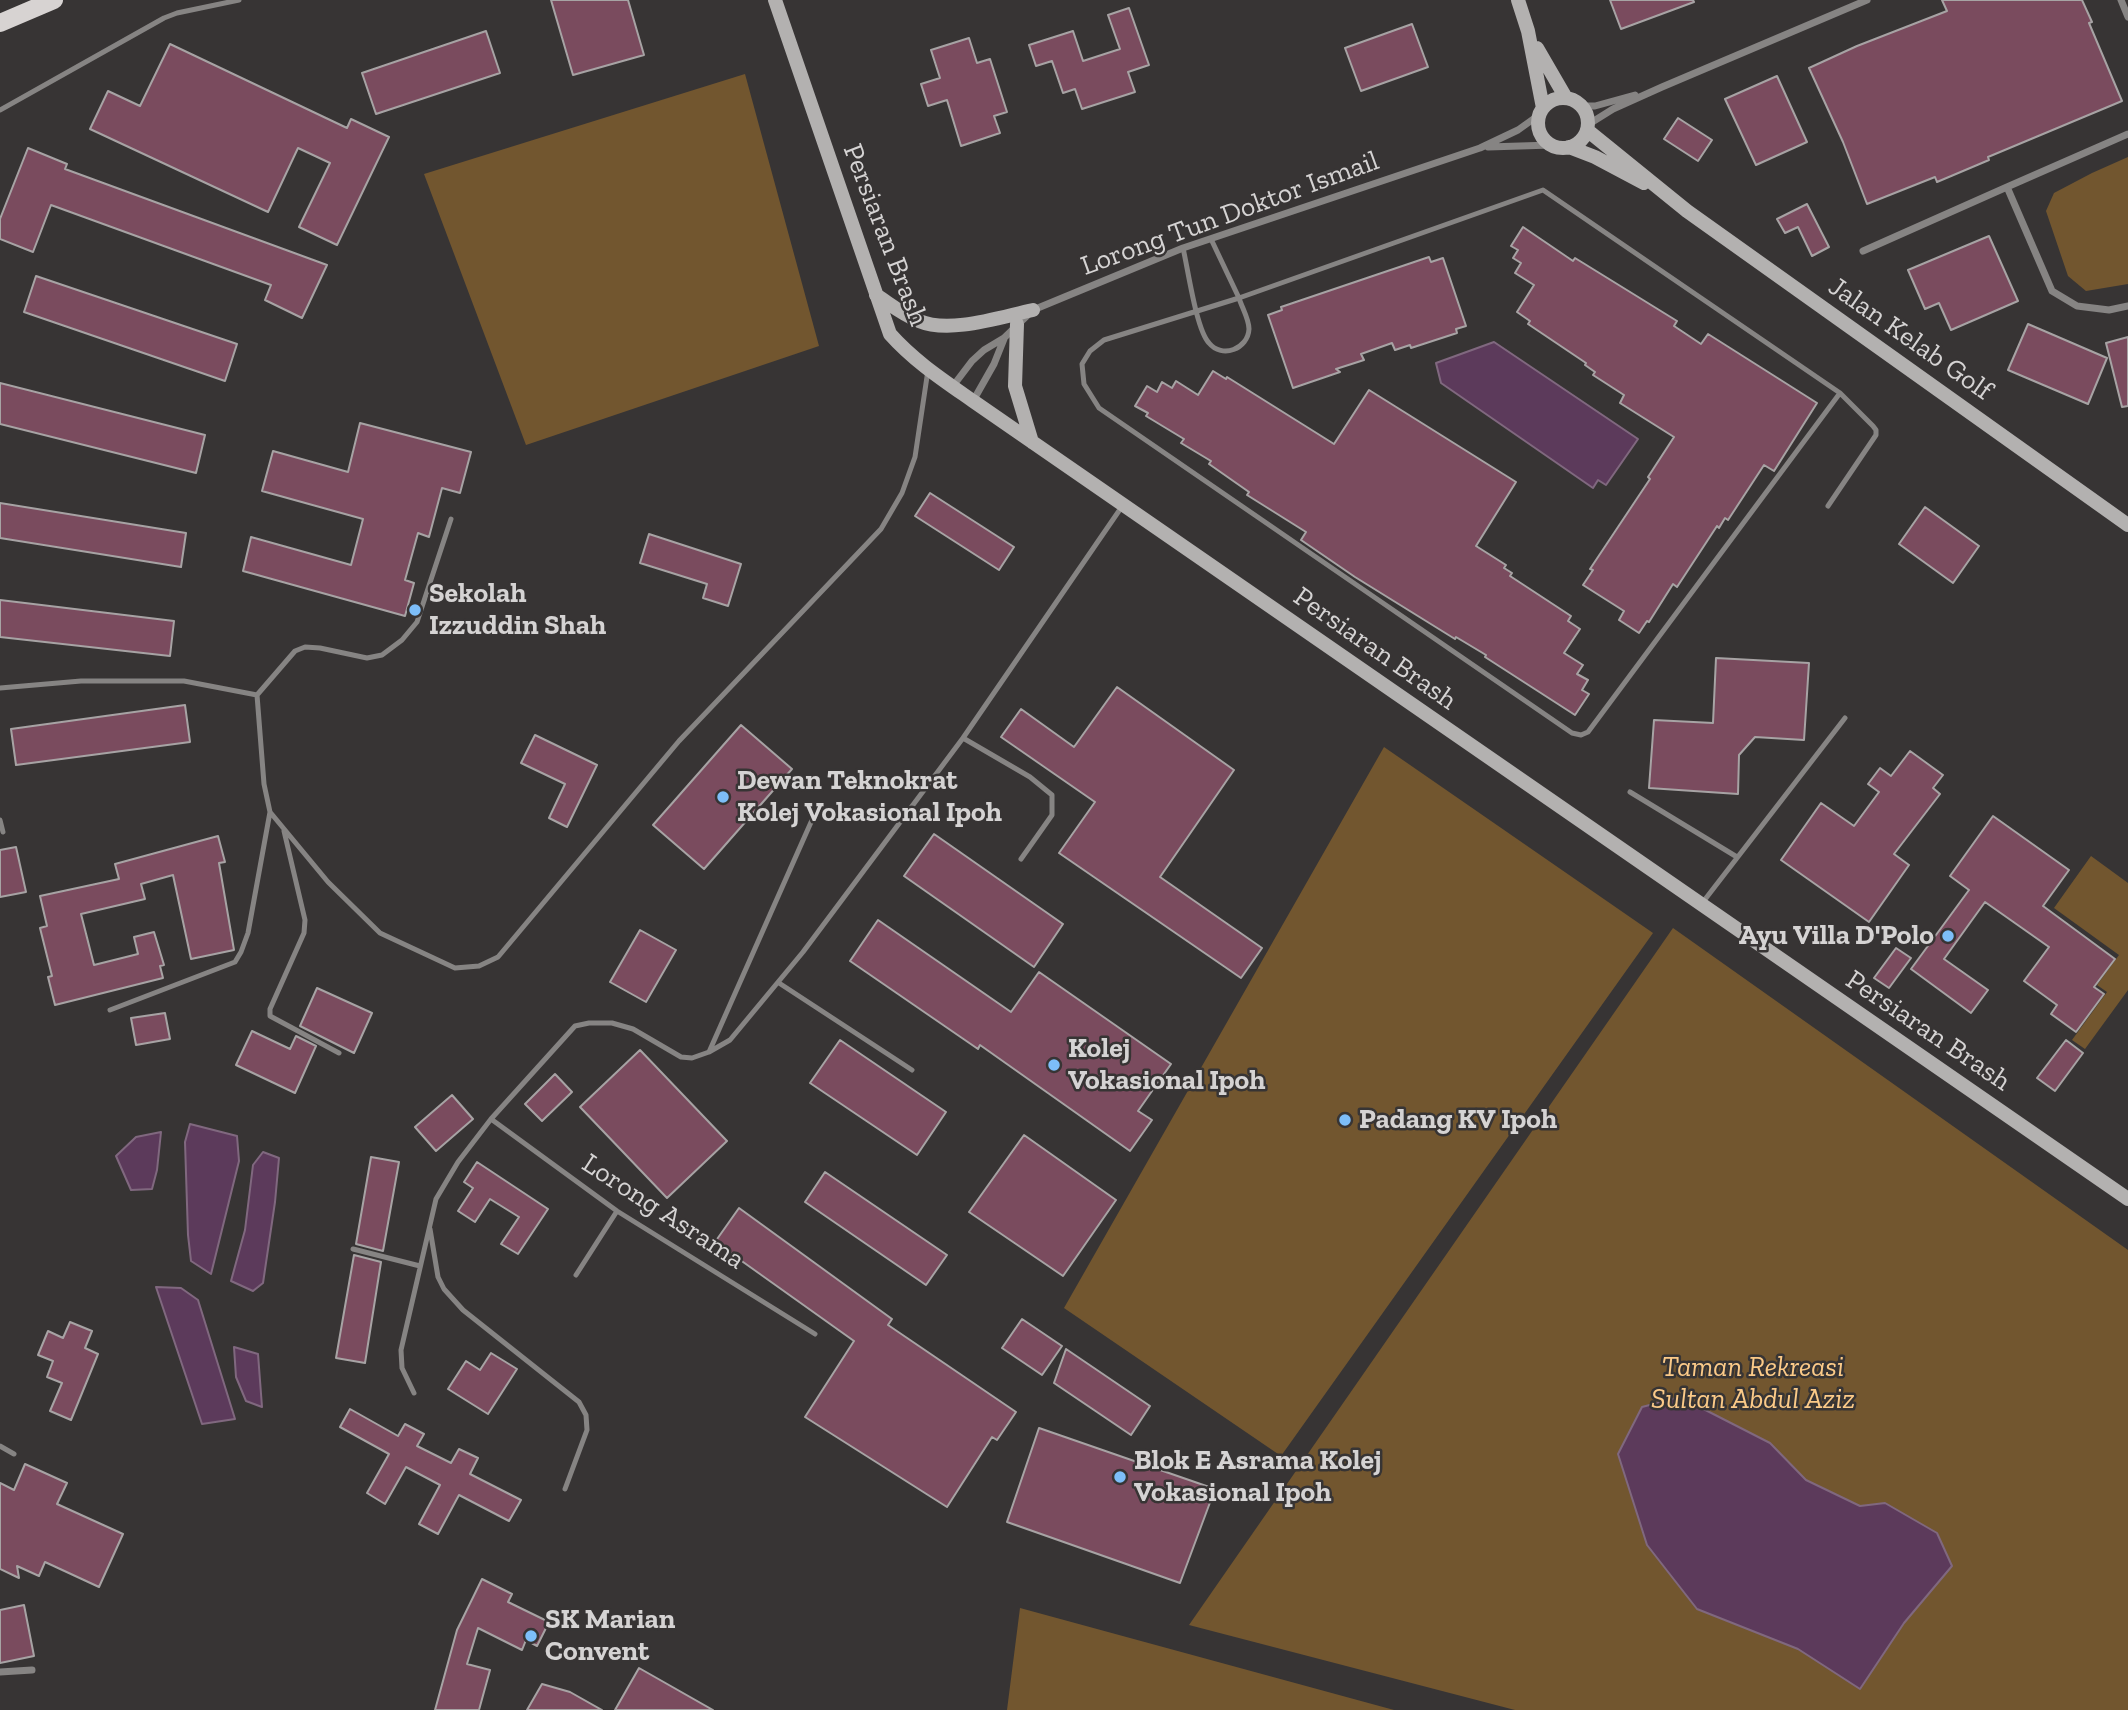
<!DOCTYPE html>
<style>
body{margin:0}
canvas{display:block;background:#373434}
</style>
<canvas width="2128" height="1710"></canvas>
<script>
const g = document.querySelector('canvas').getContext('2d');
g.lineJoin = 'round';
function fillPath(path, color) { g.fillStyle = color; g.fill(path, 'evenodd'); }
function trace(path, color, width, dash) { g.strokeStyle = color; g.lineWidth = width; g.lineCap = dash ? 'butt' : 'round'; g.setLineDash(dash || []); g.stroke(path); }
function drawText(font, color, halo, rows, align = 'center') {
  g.font = font + ' "Zilla Slab",serif'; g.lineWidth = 5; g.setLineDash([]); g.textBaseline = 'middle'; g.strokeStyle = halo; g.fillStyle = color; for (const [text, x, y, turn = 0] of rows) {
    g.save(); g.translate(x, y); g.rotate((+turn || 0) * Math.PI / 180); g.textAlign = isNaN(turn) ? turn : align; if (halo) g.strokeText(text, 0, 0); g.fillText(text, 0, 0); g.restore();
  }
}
fillPath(new Path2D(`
 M745 74 819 346 526 445 424 174Z
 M2128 157V284L2086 291 2068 276 2046 211 2054 193 2092 173Z
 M1384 747 1653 933 1281 1456 1064 1308Z
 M2091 856 2128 883V990L2085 1049 2072 1040 2107 992 2097 985 2119 955 2054 908Z
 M1673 928 2128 1250V1710H1515L1189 1625Z
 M1020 1608 1394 1710H1007Z`), '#72562f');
const water = new Path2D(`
 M1494 342 1638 439 1606 485 1598 480 1593 488 1441 383 1436 363Z
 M190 1124 237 1136 239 1161 211 1274 191 1261 188 1235 185 1142Z
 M161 1132 157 1170 152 1189 131 1190 116 1156 136 1137Z
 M263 1152 279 1158 275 1202 263 1283 253 1291 231 1281 245 1230 253 1165Z
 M156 1287 181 1288 198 1300 235 1419 202 1424Z
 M234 1347 258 1354 262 1407 246 1401 236 1377Z
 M1680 1397 1770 1443 1806 1480 1860 1506 1885 1503 1937 1533 1952 1566 1904 1623 1860 1689 1798 1649 1697 1609 1647 1545 1618 1454 1642 1407Z`);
fillPath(water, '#5c3a5b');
trace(water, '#80687f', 2);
const building = new Path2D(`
 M551 0H628L644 55 573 75Z
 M1610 0H1693L1694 2 1621 29Z
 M1942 0H2082L2092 22 2089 23 2122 101 1988 157 1989 160 1937 182 1935 177 1867 204 1843 142 1809 68 1857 46 1947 11Z
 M1129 8 1149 65 1128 72 1135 92 1082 109 1075 89 1063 93 1052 61 1036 66 1029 45 1073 31 1083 61 1120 49 1108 15Z
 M1412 24 1428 67 1361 91 1345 48Z
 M486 31 500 73 376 114 362 73Z
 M969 38 977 63 990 59 1007 112 994 116 1000 133 961 146 947 100 928 106 921 84 940 78 931 50Z
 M170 44 347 128 351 119 389 137 337 245 299 227 330 163 298 148 268 212 90 129 108 91 140 106Z
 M1777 76 1807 142 1756 165 1725 99Z
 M1678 118 1712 140 1698 161 1664 139Z
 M28 148 67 164 65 169 327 265 302 318 265 300 271 285 51 205 33 252 0 239V219Z
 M1807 204 1829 247 1812 256 1798 227 1785 233 1777 219Z
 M1523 227 1573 261 1575 258 1677 321 1674 326 1701 344 1708 334 1817 403 1774 471 1764 465 1728 520 1725 518 1719 528 1717 526 1677 587 1673 584 1649 622 1647 621 1639 633 1619 620 1624 611 1583 585 1593 570 1590 569 1650 479 1648 477 1674 437 1620 403 1624 395 1593 375 1595 372 1585 365 1586 363 1528 324 1530 321 1517 312 1534 285 1515 273 1521 263 1513 258 1518 250 1511 246Z
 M1989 236 2018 301 1951 330 1939 303 1925 309 1908 270Z
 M1429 257 1431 262 1443 258 1466 326 1456 329 1457 333 1411 348 1410 345 1395 350 1392 343 1361 354 1364 360 1336 369 1340 372 1293 388 1268 315 1282 310 1281 307Z
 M36 276 237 344 225 381 24 312Z
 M2028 324 2107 358 2088 404 2008 370Z
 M2128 337V406L2122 407 2106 343Z
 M1213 371 1226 379 1227 377 1334 444 1369 390 1516 482 1476 546 1506 565 1504 568 1512 573 1510 576 1571 616 1568 621 1580 629 1564 653 1583 665 1577 674 1588 680 1582 690 1589 694 1575 715 1485 657 1486 655 1456 637 1455 639 1355 577 1301 540 1306 532 1247 495 1249 492 1209 464 1211 461 1181 443 1184 439 1146 416 1148 413 1135 406 1147 386 1157 392 1162 382 1172 388 1176 381 1198 395Z
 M0 383 205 435 196 473 0 424Z
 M360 423 471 452 460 493 442 488 429 537 418 533 405 580 414 583 405 616 243 571 251 537 351 565 363 519 262 491 273 451 348 472Z
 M930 493 1014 547 999 570 915 516Z
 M0 503 186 533 181 567 0 538Z
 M1925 507 1979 546 1953 583 1899 544Z
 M649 534 741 564 728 606 703 598 707 584 640 563Z
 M0 600 174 621 170 656 0 637Z
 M1716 658 1809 663 1804 740 1755 737 1739 755 1738 794 1649 788 1654 720 1713 723Z
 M1117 687 1234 770 1160 877 1262 948 1241 978 1059 853 1095 802 1001 737 1021 709 1074 747Z
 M185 705 190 742 16 765 11 729Z
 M741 725 792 769 704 869 653 825Z
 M535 735 597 765 567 827 549 818 565 784 521 763Z
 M1910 751 1943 775 1933 788 1940 794 1894 854 1909 865 1869 922 1781 860 1821 803 1854 826 1879 792 1868 784 1880 768 1891 776Z
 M1993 816 2069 870 2043 906 2115 959 2094 987 2104 994 2076 1032 2051 1014 2057 1005 2024 981 2049 947 1985 902 1944 959 1988 990 1971 1013 1911 969 1969 890 1950 876Z
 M934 834 1063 924 1034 967 904 876Z
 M218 836 225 862 219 863 234 950 191 959 173 875 141 884 145 899 81 914 94 965 138 954 134 937 154 932 164 965 160 966 163 978 55 1005 48 977 52 976 40 928 47 926 40 896 119 879 115 864Z
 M16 847 26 892 0 897V850Z
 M878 920 1011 1012 1039 972 1171 1064 1138 1111 1152 1120 1130 1151 980 1045 978 1049 850 961Z
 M640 930 676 950 646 1002 610 982Z
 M1896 948 1911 958 1889 988 1874 978Z
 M317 988 372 1013 354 1053 300 1026Z
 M165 1013 170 1039 136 1045 131 1018Z
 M252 1031 290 1049 296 1036 316 1046 295 1093 236 1065Z
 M840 1040 946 1112 917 1155 810 1083Z
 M2066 1040 2083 1053 2055 1091 2037 1078Z
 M640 1050 727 1141 667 1198 580 1107Z
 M555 1074 572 1092 542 1121 525 1104Z
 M452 1095 473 1119 436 1151 415 1127Z
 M1024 1135 1116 1200 1063 1276 969 1212Z
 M371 1157 399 1162 383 1251 356 1244Z
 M477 1162 548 1209 518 1254 501 1244 519 1217 490 1199 475 1222 458 1211 473 1188 464 1182Z
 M825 1172 947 1255 926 1285 805 1202Z
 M739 1208 892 1319 888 1325 1016 1412 997 1440 992 1437 947 1507 805 1417 854 1341 715 1242Z
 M354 1255 381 1262 365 1363 336 1358Z
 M1022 1319 1062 1346 1042 1375 1002 1348Z
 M70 1322 92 1331 85 1348 98 1354 71 1420 50 1411 62 1383 47 1377 53 1361 38 1355 48 1331 63 1338Z
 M1066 1349 1150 1406 1131 1435 1054 1383Z
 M491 1353 517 1369 488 1414 448 1389 466 1361 480 1370Z
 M350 1409 398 1436 405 1424 424 1434 417 1446 451 1463 459 1449 478 1458 470 1474 521 1500 509 1521 459 1495 438 1534 419 1524 440 1485 406 1467 385 1504 367 1493 389 1454 340 1427Z
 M1039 1428 1215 1489 1180 1583 1007 1522Z
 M25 1464 67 1483 57 1504 123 1534 99 1587 45 1562 39 1576 17 1566 19 1578 0 1569V1483L14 1490Z
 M482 1579 512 1594 508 1602 549 1622 537 1646 526 1640 522 1650 478 1628 467 1664 490 1670 479 1710H435L457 1630Z
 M24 1605 34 1656 0 1663V1610Z
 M639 1668 713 1710H615Z
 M542 1684 570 1692 602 1710H527Z`);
fillPath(building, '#7a4b5e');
trace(building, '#a7a3a4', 2);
trace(new Path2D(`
 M0 110 164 18 177 13 239 0
 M1183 248C1188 269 1196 329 1209 343 1222 359 1248 349 1249 329 1249 319 1242 308 1239 298L1104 340 1090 351 1082 364 1084 384 1099 408 1572 733 1581 735 1588 732 1840 393 1543 190 1239 298 1211 239
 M1828 506 1876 435V430L1873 426 1840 393
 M451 519 417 622 402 640 382 655 367 658 320 648 305 647 295 651 257 695 264 784 270 812 328 882 380 933 455 968 479 966 498 957 679 741 881 529 902 493 915 457 928 370
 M0 688 81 681H184L257 695
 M963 738 1030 777 1052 795V815L1021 859
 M1630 792 1737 857
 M0 820 3 832
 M284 831 305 920 304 933 270 1009V1016L339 1053
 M1703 902 1845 718
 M779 983 912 1070
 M110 1010 235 962 241 952 248 933 270 812
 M709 1052 812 820
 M491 1119 617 1211 815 1334
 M430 1229 438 1277 444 1289 463 1310 579 1402 586 1415 587 1430 565 1489
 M353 1249 420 1266
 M576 1275 617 1211
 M414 1393 402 1368 401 1350 436 1199 458 1162 491 1119 575 1026 589 1023H612L633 1029 681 1057 692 1058 709 1052 730 1040 803 952 963 738 1123 505
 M0 1446 14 1454`), '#868483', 5);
trace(new Path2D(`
 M2121 0 2128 17
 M1582 106H1595L1635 95
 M1589 124 1613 109 1662 87 1867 0
 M1488 147 1552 145
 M2007 187 2128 134
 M1863 251 2007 187 2052 291 2077 306 2109 310 2128 306
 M953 386 972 361 984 350 1004 338 1033 310 1183 248 1480 148 1518 130 1539 115
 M973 401 994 364 1004 339
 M0 1672 32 1670`), '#868483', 7);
trace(new Path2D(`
 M775 0 890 334C914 361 943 380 973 401L2128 1199
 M1518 0 1528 31 1543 108
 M1537 48 1566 98
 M1538 123a25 25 0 1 1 50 0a25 25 0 1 1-50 0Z
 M1587 130 1687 211 2128 525
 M1569 147 1595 157 1644 183
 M876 295C890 304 903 315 919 321 950 334 1000 317 1033 310
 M1017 324 1015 386 1032 442`), '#b3b1b0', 14);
trace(new Path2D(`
 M0 23 54 0`), '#d7d3d2', 18);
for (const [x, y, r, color] of [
 [415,610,7,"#7dbef9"],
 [723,797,7,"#7dbef9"],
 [1948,936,7,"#7dbef9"],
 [1054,1065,7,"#7dbef9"],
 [1345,1120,7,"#7dbef9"],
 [1120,1477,7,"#7dbef9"],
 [531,1636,7,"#7dbef9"]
]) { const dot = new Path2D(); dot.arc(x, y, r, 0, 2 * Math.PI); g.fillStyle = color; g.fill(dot); trace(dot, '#373434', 2.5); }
drawText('28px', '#d5d3d3', '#373434', [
 ["Lorong Tun Doktor Ismail",1230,214,-20],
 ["Persiaran Brash",885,235,69],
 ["Jalan Kelab Golf",1910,339,35],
 ["Persiaran Brash",1375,649,35],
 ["Persiaran Brash",1928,1031,34],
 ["Lorong Asrama",663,1212,33]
]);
drawText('bold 28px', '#d5d3d3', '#373434', [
 ["Sekolah",429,594],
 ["Izzuddin Shah",429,626],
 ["Dewan Teknokrat",737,781],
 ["Kolej Vokasional Ipoh",737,813],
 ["Ayu Villa D'Polo",1934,936,"right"],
 ["Kolej",1068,1049],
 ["Vokasional Ipoh",1068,1081],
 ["Padang KV Ipoh",1359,1120],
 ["Blok E Asrama Kolej",1134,1461],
 ["Vokasional Ipoh",1134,1493],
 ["SK Marian",545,1620],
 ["Convent",545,1652]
], 'left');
drawText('italic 28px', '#fbca88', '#373434', [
 ["Taman Rekreasi",1753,1368],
 ["Sultan Abdul Aziz",1753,1400]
]);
</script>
